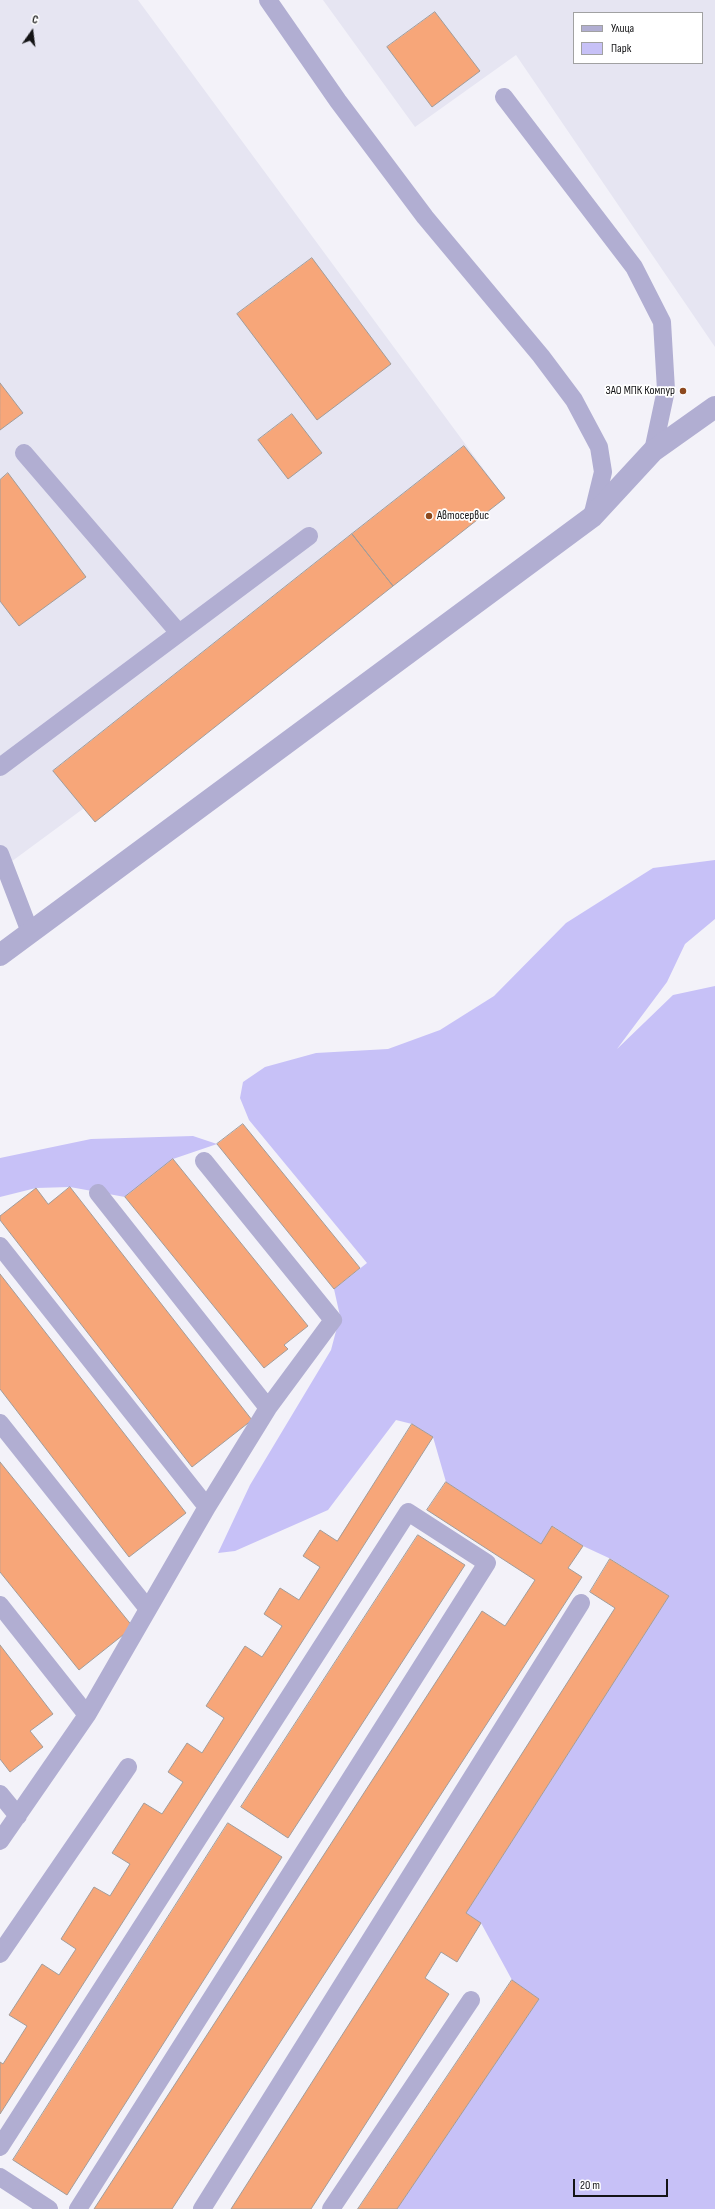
<!DOCTYPE html>
<meta charset="utf-8">
<style>
body{margin:0}
#map{position:relative;width:715px;height:2209px;overflow:hidden;background:#f3f2f9;font-family:"Sofia Sans Condensed",sans-serif}
canvas{display:block}
.legend{position:absolute;left:573px;top:12px;width:130px;height:52px;box-sizing:border-box;background:#fff;border:1px solid #a1a1a2;margin:0;padding:5px 7px;list-style:none;font-size:12px;color:#141416}
.legend li{display:flex;align-items:center;gap:8px;height:20px}
.legend b{width:20px;border:1px solid #a1a1a2}
.north{position:absolute;left:12px;top:12px;width:40px;height:40px;-webkit-text-stroke:3px #fff;paint-order:stroke;rotate:14deg;font-size:11px;font-weight:700;line-height:16px;text-align:center;color:#141416}
.north::after{content:'';display:block;margin:auto;width:14px;height:18px;background:#141416;clip-path:polygon(50% 0,100% 100%,50% 72%,0 100%)}
.scale{position:absolute;left:573px;top:2179px;width:95px;height:18px;box-sizing:border-box;border:2px solid #141416;border-top:0;padding-left:5px;font-size:12px;line-height:14px;white-space:nowrap;color:#141416;-webkit-text-stroke:3px #fff;paint-order:stroke}
</style>
<div id="map">
<canvas width="715" height="2209"></canvas>
<ul class="legend">
<li><b style="height:5px;background:#b1aed2"></b>Улица</li>
<li><b style="height:11px;background:#c7c1f7"></b>Парк</li>
</ul>
<div class="north">С</div>
<div class="scale">20 m</div>
</div>
<script>
const g = document.querySelector('canvas').getContext('2d');
g.lineJoin = 'round';
function fillPath(path, color) { g.fillStyle = color; g.fill(path, 'evenodd'); }
function trace(path, color, width, dash) { g.strokeStyle = color; g.lineWidth = width; g.lineCap = dash ? 'butt' : 'round'; g.setLineDash(dash || []); g.stroke(path); }
function drawText(font, color, halo, rows, align = 'center') {
  g.font = font + ' "Sofia Sans Condensed",sans-serif'; g.lineWidth = 3.5; g.setLineDash([]); g.textBaseline = 'middle'; g.strokeStyle = halo; g.fillStyle = color; for (const [text, x, y, turn = 0] of rows) {
    g.save(); g.translate(x, y); g.rotate((+turn || 0) * Math.PI / 180); g.textAlign = isNaN(turn) ? turn : align; if (halo) g.strokeText(text, 0, 0); g.fillText(text, 0, 0); g.restore();
  }
}
fillPath(new Path2D(`
 M0 0H138L505 498 0 870Z
 M323 0H715V347L516 55 415 127ZM574 13H702V63H574Z`), '#e6e5f2');
fillPath(new Path2D(`
 M715 860V919L685 944 667 982 617 1049 673 995 715 986V2209H397L539 1999 512 1980 481 1923 466 1913 669 1596 611 1559 583 1546 553 1526 541 1544 446 1482 433 1437 412 1424 396 1420 328 1510 235 1551 218 1553 250 1485 331 1350 340 1316 334 1289 367 1263 249 1120 240 1098 243 1082 265 1067 316 1053 388 1049 440 1030 494 996 566 923 653 868Z
 M193 1136 217 1144 173 1159 125 1197 70 1187 36 1188 0 1197V1158L91 1139Z`), '#c7c1f7');
const building = new Path2D(`
 M435 12 480 71 432 107 387 47Z
 M312 258 391 364 317 420 237 314Z
 M0 383 23 413 0 430Z
 M292 414 322 453 288 479 258 440Z
 M464 446 505 498 393 586 352 534Z
 M8 473 86 577 19 626 0 601V480Z
 M352 534 393 586 95 822 53 771Z
 M243 1124 360 1268 334 1289 217 1144Z
 M173 1159 308 1326 284 1345 288 1349 264 1368 125 1197Z
 M70 1187 252 1420 192 1467 0 1220V1216L36 1188 48 1204Z
 M0 1274 186 1513 129 1557 0 1389Z
 M412 1424 433 1437 0 2114V2062L3 2064 27 2026 9 2015 42 1964 59 1975 76 1949 61 1939 94 1887 110 1896 130 1864 112 1853 144 1803 162 1814 183 1782 168 1772 187 1743 202 1753 224 1718 206 1706 245 1646 262 1657 282 1626 264 1614 280 1588 299 1600 320 1567 303 1556 320 1530 337 1541Z
 M0 1462 133 1627 79 1670 0 1572Z
 M446 1482 541 1544 552 1526 583 1546 568 1568 582 1577 172 2209H94L482 1611 505 1626 535 1580 427 1510Z
 M418 1535 465 1565 288 1838 241 1807Z
 M610 1559 669 1596 466 1913 481 1923 457 1962 441 1952 425 1978 449 1994 311 2209H231L615 1608 590 1592Z
 M0 1645 53 1714 30 1731 43 1747 10 1772 0 1759Z
 M228 1823 282 1857 67 2195 13 2160Z
 M512 1980 539 1999 397 2209H358Z`);
fillPath(building, '#f7a679');
trace(building, '#a29c99', 1);
trace(new Path2D(`
 M268 0 338 101 425 217 541 356 574 400 599 447 603 472 592 517
 M504 97 634 267 662 322 666 390 653 451
 M24 453 179 633
 M0 767 309 536
 M0 854 30 932
 M98 1193 268 1408
 M0 1246 207 1507
 M0 1423 148 1609
 M0 1605 87 1715
 M0 1794 18 1816
 M0 1841 87 1715 207 1507 268 1408 333 1320 204 1161
 M0 1954 128 1767
 M0 2147 408 1512 487 1563 78 2209
 M0 2177 49 2209
 M202 2209 581 1603
 M331 2209 471 2000`), '#b1aed2', 18);
trace(new Path2D(`
 M0 955 592 517 653 451 715 407`), '#b1aed2', 22);
for (const [x, y, r, color] of [
 [683,391,4,"#8d491e"],
 [429,516,4,"#8d491e"]
]) { const dot = new Path2D(); dot.arc(x, y, r, 0, 2 * Math.PI); g.fillStyle = color; g.fill(dot); trace(dot, '#fff', 1.5); }
drawText('12px', '#141416', '#fff', [
 ["ЗАО МПК Компур",675,391],
 ["Автосервис",437,516,"left"]
], 'right');
</script>
